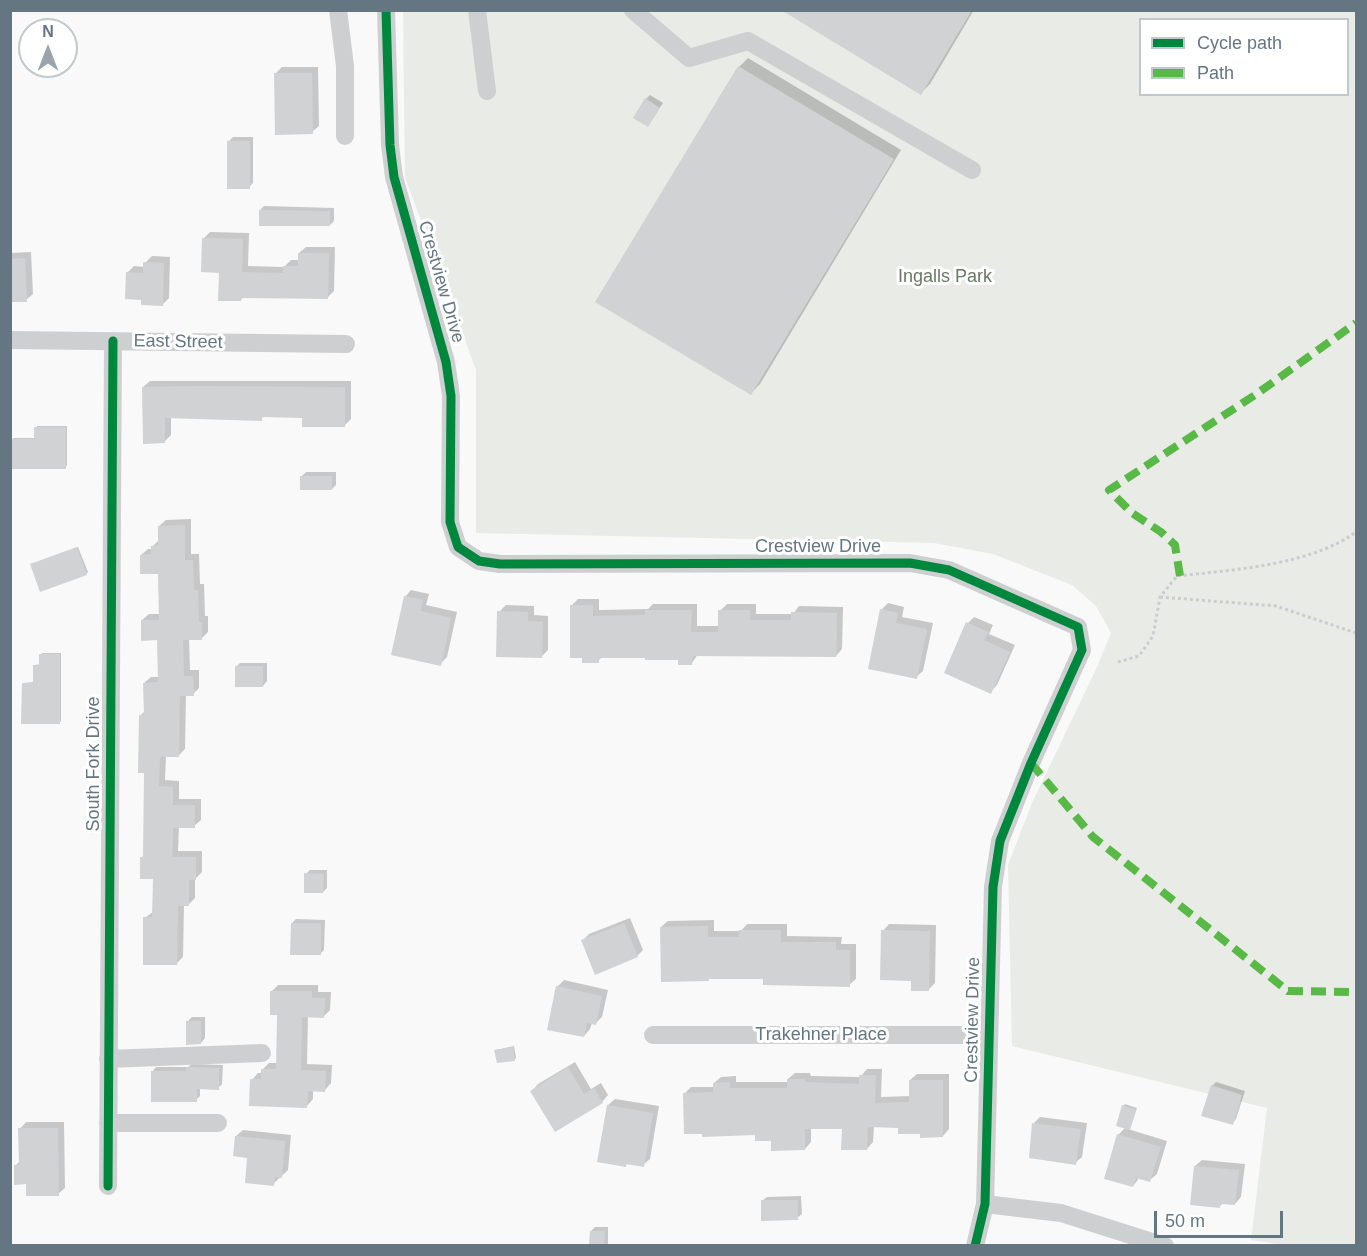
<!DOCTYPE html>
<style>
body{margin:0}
#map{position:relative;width:1367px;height:1256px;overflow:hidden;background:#f9f9f9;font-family:Helvetica,sans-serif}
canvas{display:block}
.frame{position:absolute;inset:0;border:12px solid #657683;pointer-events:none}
.legend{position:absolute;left:1139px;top:18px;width:210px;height:78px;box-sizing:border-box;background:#fff;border:2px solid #c1c8cd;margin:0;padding:8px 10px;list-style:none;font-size:18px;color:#657683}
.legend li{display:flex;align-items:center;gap:12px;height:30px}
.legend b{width:30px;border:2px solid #c1c8cd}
.north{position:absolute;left:18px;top:18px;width:60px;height:60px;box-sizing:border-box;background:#fff;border:2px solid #c1c8cd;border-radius:50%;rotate:0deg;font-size:16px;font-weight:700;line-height:24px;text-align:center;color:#657683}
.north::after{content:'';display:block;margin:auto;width:21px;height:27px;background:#99a4ac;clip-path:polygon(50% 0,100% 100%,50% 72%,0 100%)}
.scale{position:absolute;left:1154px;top:1211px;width:129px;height:27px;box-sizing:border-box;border:3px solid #657683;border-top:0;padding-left:8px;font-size:18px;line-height:21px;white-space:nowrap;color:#657683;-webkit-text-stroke:4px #fff;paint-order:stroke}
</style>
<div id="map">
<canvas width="1367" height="1256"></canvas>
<div class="frame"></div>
<ul class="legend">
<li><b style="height:8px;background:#00873e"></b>Cycle path</li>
<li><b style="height:8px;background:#58b947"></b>Path</li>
</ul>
<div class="north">N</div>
<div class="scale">50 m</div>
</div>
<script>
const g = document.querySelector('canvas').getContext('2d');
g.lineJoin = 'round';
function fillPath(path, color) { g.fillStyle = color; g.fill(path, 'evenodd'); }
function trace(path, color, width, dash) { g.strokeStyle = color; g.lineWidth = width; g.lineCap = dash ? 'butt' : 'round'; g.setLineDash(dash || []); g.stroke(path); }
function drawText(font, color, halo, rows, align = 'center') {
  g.font = font + ' Helvetica,sans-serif'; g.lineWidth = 6; g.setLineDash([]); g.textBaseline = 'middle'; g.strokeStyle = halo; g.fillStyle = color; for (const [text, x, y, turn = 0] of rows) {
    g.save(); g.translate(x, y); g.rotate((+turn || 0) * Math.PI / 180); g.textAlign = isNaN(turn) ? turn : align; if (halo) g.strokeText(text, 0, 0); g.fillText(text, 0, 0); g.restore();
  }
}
fillPath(new Path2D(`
 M403 11H1356V1245H1284L1251 1240 1267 1108 1012 1046 1008 865 1032 803 1097 667 1111 633 1096 606 1072 585 993 554 934 543 476 533V370L405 177ZM1140 20H1348V94H1140Z`), '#e8ebe6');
fillPath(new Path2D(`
 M784 10H974L930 84 921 93Z
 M748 58 901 150 760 384 751 393 739 67Z
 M282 67H318L319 126 312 132 275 74Z
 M650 95 663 103 648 125 646 99Z
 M233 137H253V183L249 187 229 141Z
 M264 206 334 208V221L330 225 260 210Z
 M210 232 249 233 248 266 284 267 291 260H299V253L306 247H335L334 291 328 297 244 296 241 300 221 271 203 239Z
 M31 252 33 294 26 300 10 301V253Z
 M152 256 170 257 169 298 163 304 143 298 127 273 134 266 145 267V263Z
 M150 381H351V419L344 426 304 416H264L261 419 171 417V435L164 442 143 387Z
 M37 426H67V465L66 467 12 439 14 438H35Z
 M306 472H336V485L332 489 302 476Z
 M191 519V554H199L200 584H204L205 616H208V632L202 638H189L190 670H199V688L193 694 186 695 185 749 178 756H166L165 780 179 781V799H201V820L194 826H179L178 851H202V872L195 879V898L188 905H184L183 957 176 964 145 918 154 911V877L142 857 145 854V772L141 715 145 711 144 683 151 677H159L158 639 142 620 149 614H161L160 572 141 555 148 549H153V546L160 539 159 526 166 520Z
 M78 547 88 572 86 574 32 564Z
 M411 590 429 594 426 605 457 612 447 657 440 664 405 597Z
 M578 599H599V610L648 609 653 604H697V626H720V611L727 604H756V614H793L799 606 843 607 842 649 836 656 698 654 692 663 680 659 646 656 602 657 598 661 571 606Z
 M888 603 904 607 902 617 933 623 923 671 916 677 881 610Z
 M506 605 534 606V615L548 616V650L541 657 499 612Z
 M974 617 993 625 989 634 1015 645 997 685 990 692 968 623Z
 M42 653H61V721L59 723 23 683 35 682V665L41 664Z
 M240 663H267V681L263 686 236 667Z
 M310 870H327V888L323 892 306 874Z
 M630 918 643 950 637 956 582 941 589 934Z
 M296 919 325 920 324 950 320 954 292 923Z
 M714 920V931H741L747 924H787V936L842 937 841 944H856V979L849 985 765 978 661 927 668 921Z
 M889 924 936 925 935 983 928 990 913 980 883 931Z
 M564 980 608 990 602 1017 595 1024 592 1023 590 1029 584 1036 557 987Z
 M278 985H318V992H331L330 1010 324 1016H308L307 1064 332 1065 331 1083 325 1090H313V1099L307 1106 252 1080 258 1073H263V1069L269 1063H278L279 1013 272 991Z
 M192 1017H205V1038L201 1043 188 1021Z
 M514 1046 516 1058 515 1059 496 1050Z
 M575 1062 591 1089 601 1083 608 1095 602 1102 532 1091 538 1084Z
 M192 1064 223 1065 222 1084 218 1088H200V1096L196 1100 152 1072 156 1067H188Z
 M867 1069H882L881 1097 911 1096 910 1080 917 1074H949V1129L943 1136 899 1127 874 1126 873 1142 867 1149 843 1128 811 1127V1142L805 1149 757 1134 684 1094 691 1087H714V1083L721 1077 736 1076V1082H788V1079L795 1073H810L811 1076 860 1077Z
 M1216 1082 1245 1091 1236 1119 1232 1124 1212 1086Z
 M615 1099 659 1106 650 1159 643 1165 628 1163 625 1166 608 1105Z
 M1125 1104 1137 1108 1131 1126 1128 1129 1167 1141 1157 1174 1150 1180 1140 1177 1133 1186 1118 1135 1126 1127 1123 1106Z
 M1040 1117 1087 1123 1082 1157 1075 1163 1034 1123Z
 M26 1122H64L65 1188 58 1194 28 1183 15 1166 20 1161V1129Z
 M243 1130 291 1135 288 1170 273 1184 249 1157 236 1136Z
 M1202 1160 1245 1164 1241 1197 1235 1204 1223 1203 1219 1207 1195 1166Z
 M801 1196 802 1214 797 1218 762 1201 767 1197Z
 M595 1227H608V1246H591V1231Z`), '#0003');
fillPath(new Path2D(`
 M781 10H972L921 95Z
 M738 66 894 159 751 395 595 302Z
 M274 73H312L313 134 275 135Z
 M645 98 660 108 648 127 633 118Z
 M227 141H250V189H227Z
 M259 210 330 211V226H259Z
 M202 238 243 239 242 272 283 273V266H298V253H329L328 299 241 298V301H218L219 273 201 272Z
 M25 258 27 302H10V259Z
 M143 262 164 263 163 306 141 305V300L125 299 126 272 143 273Z
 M195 386 345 387V427H302V418L262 417V421L165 418V443L143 444 142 387Z
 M34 427H66V469H11V439H34Z
 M300 476H332V490H300Z
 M185 525V560H193L194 590H198L199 622H202V640H183L184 676H193L194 696H180L179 757H160L159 786 173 787V805H195V828H173L172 857H196V880H189V906H178L177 965H143V917H152L153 879H140V857H143L144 773H138L139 715H144L143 683 158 682 157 640 141 641V620H159L158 574H140V555L151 554V546L158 545V526Z
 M77 547 87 575 40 592 30 564Z
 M404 596 423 600 421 611 451 618 441 666 391 655Z
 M570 605H593V616L645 615V610H692L691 632H718V610H750V620H791V612L837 613 836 657 693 656 692 665H678V660H645V658H599V663H582V658H570Z
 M880 609 898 613 896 623 927 629 917 679 868 669Z
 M497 611 528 612V621L543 622 542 658 496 657Z
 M966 622 988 632 984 640 1010 652 991 694 944 673Z
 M39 654H60V724H21L22 683H33V665H39Z
 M235 666H263V687H235Z
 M304 873 324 874 323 893H304Z
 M291 923H321V955H290Z
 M624 923 638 957 595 975 581 940Z
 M708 926V937H739V930H781V942H836V950H850V987L763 985V979H709V981L661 982 660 927Z
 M881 930 930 931 929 991H911V981L880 980Z
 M556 986 602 996 596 1025 587 1023 584 1037 547 1030Z
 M270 991H312V998H325L324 1018 302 1017 301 1070 326 1071 325 1092 308 1091 307 1108 249 1106 250 1079H261V1069H276L277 1015H270Z
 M186 1021H201V1044L186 1045Z
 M513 1047 515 1061 497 1063 494 1050Z
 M186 1067 219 1068V1090L197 1089V1102H151V1071H186Z
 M568 1067 584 1094 594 1088 603 1103 555 1132 530 1091Z
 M859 1075H876L875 1103 909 1102V1080H943V1137L920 1138V1134H898V1128L868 1127 867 1150H841L842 1129H805V1150L771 1151V1141H755V1135L702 1137V1134H684L683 1093 713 1092V1083L730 1082V1088H787V1079H805V1082L859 1084Z
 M1211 1085 1242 1095 1233 1125 1201 1116Z
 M607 1105 653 1113 644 1167 626 1164V1167L597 1162Z
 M1122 1105 1136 1110 1130 1130 1116 1126Z
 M1032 1123 1081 1129 1076 1165 1029 1158Z
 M18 1128H58L59 1196H26V1184L14 1185V1165H19Z
 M1117 1134 1161 1147 1150 1182 1136 1178 1133 1187 1104 1179Z
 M235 1136 285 1141 282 1178 275 1177 274 1186 245 1183 247 1158 233 1156Z
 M1194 1166 1239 1170 1235 1205 1220 1204V1208L1190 1205Z
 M761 1200H798V1220L761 1221Z
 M590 1231H605L604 1245H589Z`), '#d0d2d3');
trace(new Path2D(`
 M1160 597 1276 606 1356 633
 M1118 662 1139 656 1153 636 1160 597 1177 576C1233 570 1311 565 1356 532`), '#cbcccd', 3, [3, 3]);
trace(new Path2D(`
 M338 10 345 66V136
 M386 10 390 145 394 177 446 362 451 396 450 522 458 547 479 561 500 564 910 563 949 570 1078 627 1082 650 1031 763 1000 841 993 887 985 1204 975 1246
 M477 10 487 91
 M633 10 689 58 748 41 972 170
 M10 340 346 344
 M653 1035H989
 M108 1059 262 1053
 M108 1123H218
 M108 1186 113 341
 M985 1204 1061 1213 1165 1246`), '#cecfd0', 18);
trace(new Path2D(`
 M1180 576 1175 545 1161 532 1132 513 1109 490 1255 395 1356 323
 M1031 763 1093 837 1288 991 1356 992`), '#58b947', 8, [15, 8]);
trace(new Path2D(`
 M386 10 390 145 394 177 446 362 451 396 450 522 458 547 479 561 500 564 910 563 949 570 1078 627 1082 650 1031 763 1000 841 993 887 985 1204 975 1246
 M108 1186 113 341`), '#00873e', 9);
drawText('18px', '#687a64', '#fff', [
 ["Ingalls Park",945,277]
]);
drawText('18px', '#657683', '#fff', [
 ["Crestview Drive",441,282,74],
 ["East Street",178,342,1],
 ["Crestview Drive",818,547],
 ["South Fork Drive",94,764,-90],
 ["Crestview Drive",973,1020,-89],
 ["Trakehner Place",821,1035]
]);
</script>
